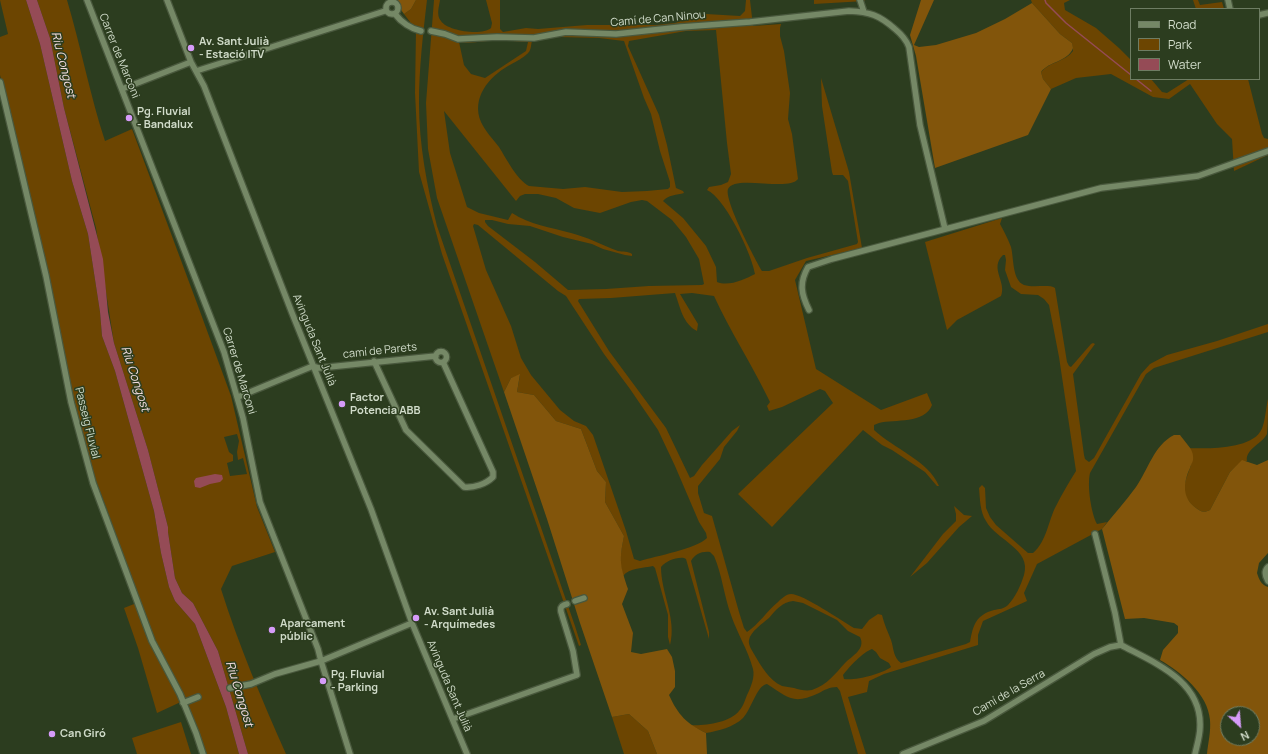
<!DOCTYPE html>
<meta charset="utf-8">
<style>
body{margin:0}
#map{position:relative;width:1268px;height:754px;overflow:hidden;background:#2c3d1f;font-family:Manrope,sans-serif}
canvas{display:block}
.legend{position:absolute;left:1130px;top:8px;width:130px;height:72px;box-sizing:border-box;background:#2c3d1f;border:1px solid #6e7d63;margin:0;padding:5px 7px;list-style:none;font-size:12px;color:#d1dcca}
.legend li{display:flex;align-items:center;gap:8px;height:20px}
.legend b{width:20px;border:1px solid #6e7d63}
.north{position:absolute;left:1220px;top:706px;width:40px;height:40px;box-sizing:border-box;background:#2c3d1f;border:1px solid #6e7d63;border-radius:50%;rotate:154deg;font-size:11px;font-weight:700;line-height:16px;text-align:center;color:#d1dcca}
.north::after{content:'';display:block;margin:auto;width:14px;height:18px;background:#d69bf9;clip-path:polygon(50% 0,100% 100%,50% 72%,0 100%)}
</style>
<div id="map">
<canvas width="1268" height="754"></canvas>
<ul class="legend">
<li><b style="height:5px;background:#758866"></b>Road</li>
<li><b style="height:11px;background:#6c4501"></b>Park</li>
<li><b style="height:11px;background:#954b56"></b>Water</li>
</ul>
<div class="north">N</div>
</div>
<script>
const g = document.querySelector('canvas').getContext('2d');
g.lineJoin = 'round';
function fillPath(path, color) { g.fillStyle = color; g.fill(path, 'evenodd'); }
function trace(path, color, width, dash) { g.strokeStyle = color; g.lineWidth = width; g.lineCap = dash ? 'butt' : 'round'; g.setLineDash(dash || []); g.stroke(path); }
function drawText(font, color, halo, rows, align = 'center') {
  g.font = font + ' Manrope,sans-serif'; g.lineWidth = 3; g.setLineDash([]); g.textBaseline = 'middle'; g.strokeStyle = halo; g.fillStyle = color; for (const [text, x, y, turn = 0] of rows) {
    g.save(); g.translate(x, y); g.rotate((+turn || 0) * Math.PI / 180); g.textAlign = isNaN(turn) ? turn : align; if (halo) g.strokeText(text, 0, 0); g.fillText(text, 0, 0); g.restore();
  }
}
fillPath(new Path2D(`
 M0 0H26L40 44 72 181 88 234 100 312 102 336 115 371 154 511 161 553 169 587 175 601 195 624 226 707 239 754H207L185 700 157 713 138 648 124 608 139 602 109 515 92 470 76 411 32 205 0 75V37L8 34Z
 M37 0H67C81 47 90 95 105 141L132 129 198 306 231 396 257 507 275 552 232 566 221 589C239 646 262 700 286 754H248L218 651 193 603 182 593 175 578 168 532V527L148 450 114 343 96 228 64 108 50 38ZM237 434 239 441 237 452 238 460 243 458 247 474 230 476 227 463 233 461V455L229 452 224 437Z
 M416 0H427C423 34 419 69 419 103 419 145 427 186 437 226L575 626 581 645 579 646 442 254 419 172 415 93 416 30 404 14 411 9Z
 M434 0H440C439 7 436 15 441 21 447 31 482 36 491 28L492 23 486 0H500V29L503 32 526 28 538 29 587 25H657L675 23 706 14 740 16 745 11 746 0H750L753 26 781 24 780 28V36L784 51 790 93 788 119 792 134 798 179C789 192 734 174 728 189 724 200 755 259 762 271H769L807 258 857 244 858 242 848 181 843 175H833L832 172 822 106 821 78 849 172 862 248 806 261 795 280 816 369 881 410 927 393 932 405C925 424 895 419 879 423L874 425V430C893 448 929 461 939 486H937L925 472 892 450 882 445 863 430 772 527 738 494 833 403 825 391 820 389 782 407 769 411 767 406 770 402 768 398C751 363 730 331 714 296L692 293 680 294 698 324 697 331C683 324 680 307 675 293L611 298 579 299 578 301 609 351 666 428 690 478 694 476 702 465 732 431 740 425 737 431 724 447 720 459 698 486V493L704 513 712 516 739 612 744 628 747 632C759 624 767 611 778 602 781 599 786 594 791 594 803 594 842 621 854 628L862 629 869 620 878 614 882 615C884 624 888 632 891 640 894 649 893 657 901 663L966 644 970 642C973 625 976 615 994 610 999 609 1004 609 1008 605 1015 598 1021 585 1024 575 1032 549 996 540 986 521 980 512 980 499 979 488L982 485 985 488 986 508 990 517 996 525 1028 553H1033C1047 541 1048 521 1056 506 1062 494 1069 482 1076 471L1059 357 1049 305 1044 299 1038 295 1021 294 1011 287 1005 270 1006 260 1005 255H1003C989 268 1007 282 1001 296L957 320 947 330 925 242 1002 218 1000 224C1004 231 1008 239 1011 247 1014 258 1012 280 1024 285 1033 288 1050 284 1055 288L1067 362 1069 366 1071 367 1091 344 1093 343 1095 344 1073 374 1084 455 1085 459 1089 462 1094 458 1141 374 1150 364 1167 355 1217 341 1268 324V332L1154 368 1146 374 1090 473C1087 485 1091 513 1097 524L1107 522 1102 529 1037 564 1024 593 1027 601 983 621 978 635V645L884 674 869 681 867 692 848 697 866 754H858L840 691 837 687C830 687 824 690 819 693 793 705 789 698 767 684 757 685 751 710 743 718 734 727 718 731 706 733L690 725C704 726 729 723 739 711 743 707 745 700 747 695 751 687 755 677 753 669 748 650 737 633 731 615 724 596 722 574 714 556L710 552C702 551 695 554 691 561L709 632V639L686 559 684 558C676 557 666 561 661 567 661 593 677 619 670 645L668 637V615L655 568 653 566C644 568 629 568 623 576 619 562 621 550 624 536L605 502 606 482 597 471 581 429 556 421 534 395 517 392 520 375 511 378 504 392 437 198 428 149 426 103ZM716 30 727 143 731 174 728 182 721 185 709 187 707 190C725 198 752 254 755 274 745 279 729 287 717 282L716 267 706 246 683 218 663 201C668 195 677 195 684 193L683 191 676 188 667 145 659 115 628 46 629 41 686 31ZM558 37 599 38 624 41 644 98 651 114 660 151 670 182V187L668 189 647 191 622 192 585 187 563 189 529 186C517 180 506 158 499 147 493 139 485 131 481 122 471 98 489 77 508 66 513 63 528 56 530 50 531 48 531 44 532 41ZM497 40 528 42 526 51 485 78 471 74 464 65 459 42C472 44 484 41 497 40ZM444 111 516 201 520 196 525 194H538L556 198 574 208 600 213 631 202 642 200 647 201 672 220 686 237 699 259 704 284 702 285 649 286 606 289 568 290 535 262 488 226 485 222V220H492L508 224 530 226 563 237 592 244 603 249 625 255 632 256V254C628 251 623 252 618 251 602 245 587 237 571 233 550 227 530 225 512 213L508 220 479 213 467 207 450 153ZM474 224 478 225 558 291 566 296 604 354 630 389 658 430 675 466 699 522 706 533 707 538C696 549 656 556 640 561L634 559 626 531 593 435 586 426 574 421 560 410 531 375 521 358 511 326 486 270 473 226ZM793 601 803 603 837 620 848 631 860 637C866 649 852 656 845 663 835 674 827 685 812 690 806 691 800 690 794 688 790 687 786 687 782 686 769 680 761 666 754 654 752 650 748 645 749 640 750 632 763 623 769 618 776 610 782 602 793 601ZM872 649 876 652 880 658 889 663 891 667C882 674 855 681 844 679L843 675C849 667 863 652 872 649Z
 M814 0H864L865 1 814 4Z
 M1031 0H1070L1064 3 1065 10 1096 28 1119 48 1131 60V79H1151L1162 92 1167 93 1189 79H1248L1262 134 1264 138 1268 139V155L1234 171 1232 139 1217 124 1190 84 1169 99 1153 97 1111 74 1076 78 1051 89 1043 79 1041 72C1049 62 1065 62 1073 51L1072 43 1060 34 1032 3Z
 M1193 0H1198L1200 5 1222 2 1224 9H1196Z
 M1268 399C1268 408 1268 427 1267 434 1262 444 1245 449 1247 461H1242L1230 472 1210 510C1204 513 1201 512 1196 508 1168 487 1202 466 1189 448 1208 449 1249 449 1260 432 1265 426 1266 407 1268 399Z
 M954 506 964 515 972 516 959 527 927 563 910 577 943 534 956 521V514Z
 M629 714 648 731 657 754H624L612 717Z
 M181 722 191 754H137L132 738Z`), '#6c4501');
fillPath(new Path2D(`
 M394 0H416L411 9 404 14Z
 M921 0H934L914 45 919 47 936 45 976 33 1005 19 1032 3 1060 34 1072 43 1073 48C1068 62 1049 61 1041 72L1043 79 1051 89 1028 135 935 168 916 56 910 35Z
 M520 374 517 392 534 395 556 421 581 429 597 471 606 482 605 502 624 536C619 561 620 565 628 589L622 604 633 633 631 652 641 654 667 649 672 657 675 671V687L669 695C678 715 687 724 706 733L707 754H657L648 731 629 714 612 717 580 623 547 519 504 392 511 378Z
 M1174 435H1180C1184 441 1193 449 1193 456 1194 461 1191 464 1190 468 1183 483 1182 498 1196 508 1201 512 1204 513 1210 510L1230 472 1242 460 1257 465 1268 460V553L1259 563 1257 573C1259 579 1261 585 1268 587V754H1207C1208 743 1211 732 1210 720 1208 694 1181 672 1160 660L1163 650 1178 633V626L1174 623 1144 618 1125 619 1102 529C1113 515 1125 502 1136 487 1148 470 1154 445 1174 435ZM1228 714H1252V738H1228Z`), '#82550b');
fillPath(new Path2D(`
 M26 0H37L50 38 64 108 103 259 108 312 114 343 148 450 168 527V532L175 578 182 593 193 603 218 651 248 754H239L226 707 195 624 175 601 169 587 161 553 154 511 115 371 102 336 100 312 88 234 72 181 40 44Z
 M215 474 222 475 223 479 220 482 210 484 200 488 195 487 194 481 196 478Z`), '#954b56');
trace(new Path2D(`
 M1045 0 1046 3 1066 23 1131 75
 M1136 79 1151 91`), '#954b56', 1.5);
const street = new Path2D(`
 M87 0 224 352 243 418 260 502 318 649 321 661 350 754
 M167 0 191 62 204 86 211 104 292 313 371 509 412 623 467 754
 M860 0 864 12
 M1228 0 1230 9
 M386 8a6 6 0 1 1 12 0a6 6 0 1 1-12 0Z
 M395 14C401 22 411 29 421 31
 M1259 15 1268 13
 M431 31 445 34 458 39 497 37 534 38 566 32 616 34 681 27 750 22 849 11C870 12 879 15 895 29 901 34 906 39 909 47L920 125 945 229
 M196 71 385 11
 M0 82 46 276 71 402 93 483 152 641 170 675 180 694 196 733 203 754
 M122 89 191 62
 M809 310C801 294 799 283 808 267L832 259 1101 188 1198 176 1268 151
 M435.5 357a5.5 5.5 0 1 1 11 0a5.5 5.5 0 1 1-11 0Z
 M374 361 406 430 464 487C474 488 486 484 493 477V472L443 362
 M238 397 313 366 319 368 436 356
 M1095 534 1115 613 1121 645
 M1268 567C1264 571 1265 576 1268 581
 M575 601 584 598
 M1121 645C1155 663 1202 681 1200 727 1200 736 1197 745 1195 754
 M230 688 251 684 275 674 321 661 412 623
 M183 703 198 697
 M453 719 577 675 573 651 561 612C560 607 562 605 567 604
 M903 754 984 721 1094 654 1110 647 1121 645`);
trace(street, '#49583d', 8);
trace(street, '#758866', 5.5);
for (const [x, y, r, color] of [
 [191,48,4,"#d69bf9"],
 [129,118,4,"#d69bf9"],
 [342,404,4,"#d69bf9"],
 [416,618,4,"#d69bf9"],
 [272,630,4,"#d69bf9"],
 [323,681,4,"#d69bf9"],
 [52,734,4,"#d69bf9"]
]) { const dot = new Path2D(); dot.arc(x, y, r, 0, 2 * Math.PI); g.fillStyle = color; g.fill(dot); trace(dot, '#2c3d1f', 1.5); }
drawText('11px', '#d1dcca', '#2c3d1f', [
 ["Camí de Can Ninou",658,19,-5],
 ["Carrer de Marconi",119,56,68],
 ["Avinguda Sant Julià",314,340,68],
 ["camí de Parets",380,351,-6],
 ["Carrer de Marconi",239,371,73],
 ["Passeig Fluvial",87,423,76],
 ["Avinguda Sant Julià",449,686,67],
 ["Camí de la Serra",1009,693,-30]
]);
drawText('bold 11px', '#d1dcca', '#2c3d1f', [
 ["Av. Sant Julià",199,42],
 ["- Estació ITV",199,55],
 ["Pg. Fluvial",137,112],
 ["- Bandalux",137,125],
 ["Factor",350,398],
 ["Potencia ABB",350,411],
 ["Av. Sant Julià",424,612],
 ["- Arquímedes",424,625],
 ["Aparcament",280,624],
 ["públic",280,637],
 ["Pg. Fluvial",331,675],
 ["- Parking",331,688],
 ["Can Giró",60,734]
], 'left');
drawText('italic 12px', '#f5dddf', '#2c3d1f', [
 ["Riu Congost",63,65,76],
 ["Riu Congost",135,379,72],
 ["Riu Congost",239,694,73]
]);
</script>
